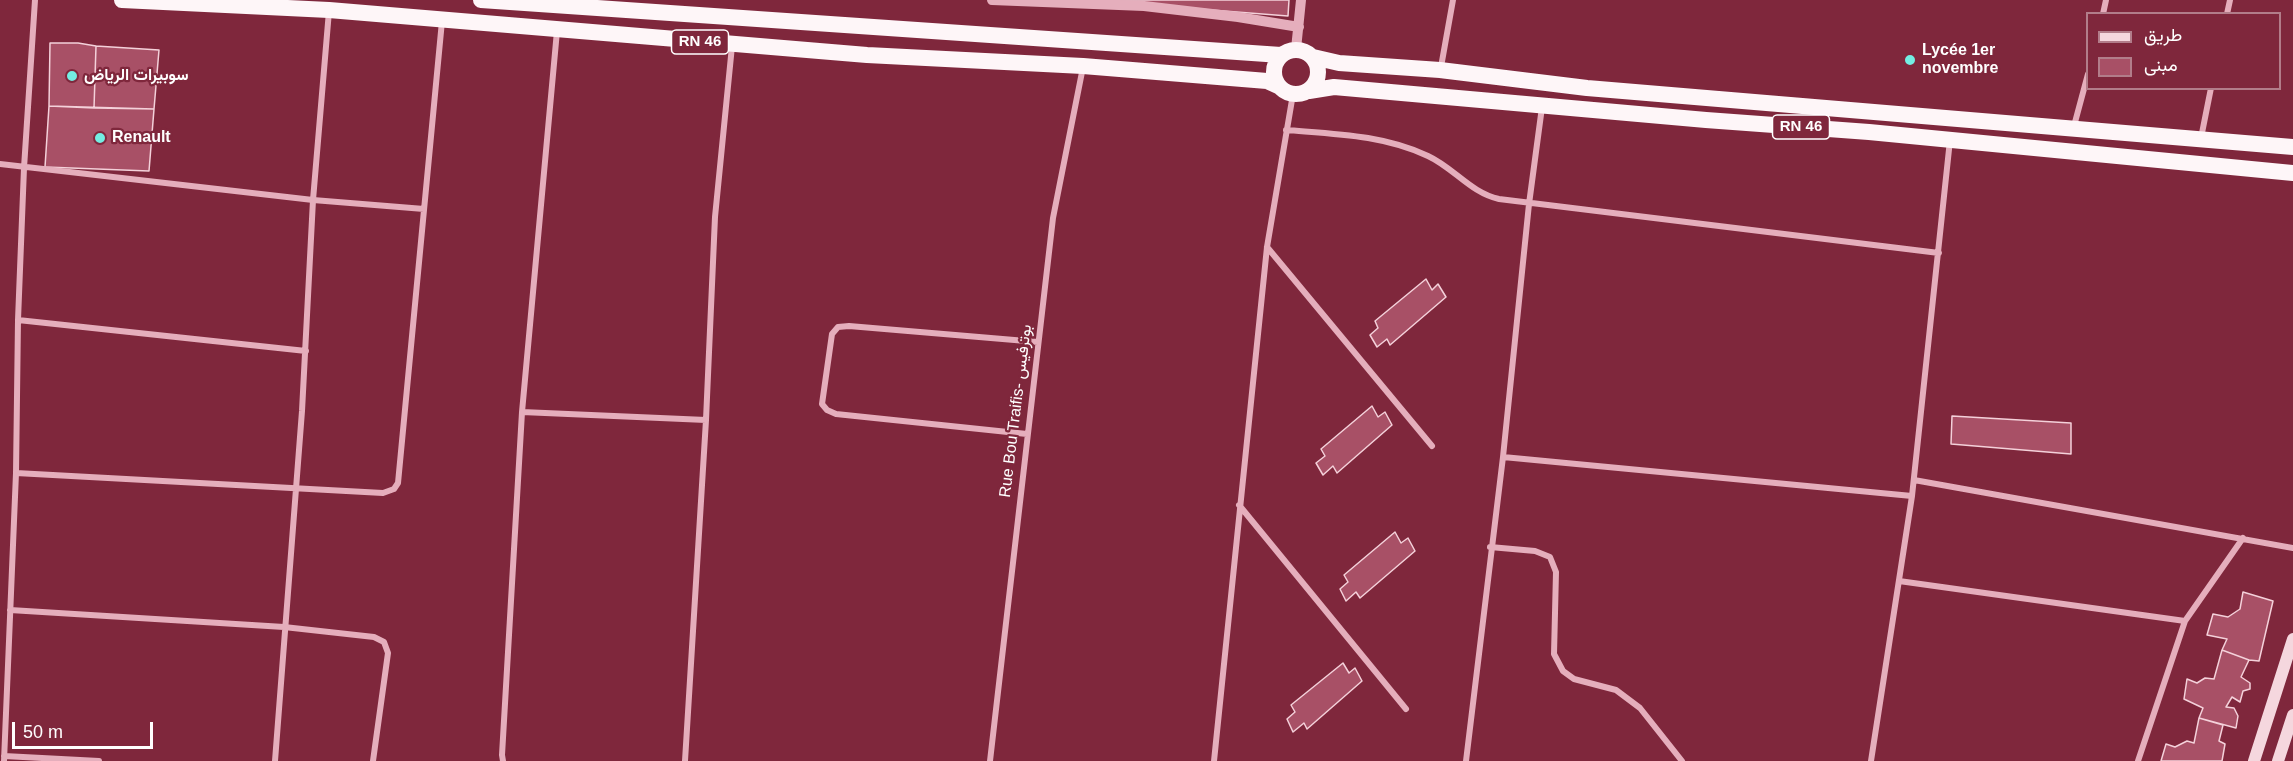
<!DOCTYPE html>
<meta charset="utf-8">
<style>
body{margin:0}
#map{position:relative;width:2293px;height:761px;overflow:hidden;background:#7f273c;font-family:Arial,Vazirmatn,sans-serif}
canvas{display:block}
.legend{position:absolute;left:2086px;top:12px;width:195px;height:78px;box-sizing:border-box;background:#7f273c;border:2px solid #b27d8a;margin:0;padding:8px 10px;list-style:none;font-size:18px;color:#fff}
.legend li{display:flex;align-items:center;gap:12px;height:30px}
.legend b{width:30px;border:2px solid #b27d8a}
.scale{position:absolute;left:12px;top:722px;width:141px;height:27px;box-sizing:border-box;border:3px solid #fff;border-top:0;padding-left:8px;font-size:18px;line-height:21px;white-space:nowrap;color:#fff;-webkit-text-stroke:4px #7f273c;paint-order:stroke}
</style>
<div id="map">
<canvas width="2293" height="761"></canvas>
<ul class="legend">
<li><b style="height:8px;background:#f5d7de"></b>طريق</li>
<li><b style="height:16px;background:#a85066"></b>مبنى</li>
</ul>
<div class="scale">50 m</div>
</div>
<script>
const g = document.querySelector('canvas').getContext('2d');
g.lineJoin = 'round';
function fillPath(path, color) { g.fillStyle = color; g.fill(path, 'evenodd'); }
function trace(path, color, width, dash) { g.strokeStyle = color; g.lineWidth = width; g.lineCap = dash ? 'butt' : 'round'; g.setLineDash(dash || []); g.stroke(path); }
function drawText(font, color, halo, rows, align = 'center') {
  g.font = font + ' Arial,Vazirmatn,sans-serif'; g.lineWidth = 4.5; g.setLineDash([]); g.textBaseline = 'middle'; g.strokeStyle = halo; g.fillStyle = color; for (const [text, x, y, turn = 0] of rows) {
    g.save(); g.translate(x, y); g.rotate((+turn || 0) * Math.PI / 180); g.textAlign = isNaN(turn) ? turn : align; if (halo) g.strokeText(text, 0, 0); g.fillText(text, 0, 0); g.restore();
  }
}
const building = new Path2D(`
 M1109 0H1289L1288 16 1108 2Z
 M50 43H78L96 46 94 108 49 106Z
 M96 46 159 50 154 109 94 108Z
 M49 106 154 109 149 171 45 167Z
 M1426 279 1432 290 1438 284 1446 297 1390 345 1387 339 1377 347 1370 335 1378 328 1375 321Z
 M1372 406 1378 417 1385 412 1392 425 1337 473 1333 466 1323 475 1316 463 1325 456 1321 449Z
 M1952 416 2071 423V454L1951 444Z
 M1395 532 1401 543 1408 538 1415 551 1360 598 1356 592 1346 601 1340 589 1348 582 1344 575Z
 M2243 592 2273 601 2259 661 2249 660 2222 650 2227 639 2207 635 2213 614 2228 617 2240 609Z
 M2222 650 2249 660 2241 677 2250 683V689L2243 691 2240 702 2232 697 2226 707 2234 708 2238 716 2236 728 2199 718 2203 708 2184 699 2187 679 2197 683 2205 678 2214 679Z
 M1343 663 1349 673 1355 668 1362 681 1307 729 1304 723 1293 732 1287 719 1295 712 1291 705Z
 M2199 718 2223 725 2219 741 2225 744 2222 761H2161L2166 744 2175 747 2187 741 2194 743Z`);
fillPath(building, '#a85066');
trace(building, '#f4d1da', 1.5);
trace(new Path2D(`
 M2103 14 2106 0
 M2227 14 2230 0
 M1441 67 1453 0
 M2074 126 2088 74
 M1286 130C1335 134 1384 135 1428 156 1454 168 1471 193 1499 199L1939 253
 M2201 138 2211 88
 M0 164 313 200 424 209
 M1267 247 1432 446
 M18 320 306 351
 M522 412 706 420
 M1027 434 836 414 827 410 822 404 832 334 838 327 849 326 1038 342
 M1503 457 1912 496
 M16 473 383 493 394 489 398 483 442 21
 M1914 480 2293 548
 M1239 505 1406 709
 M1490 547 1535 551 1550 557 1556 572 1554 654 1563 671 1574 679 1616 690 1640 708 1682 761
 M1899 581 2185 621
 M10 610 284 627 374 637 384 642 388 653 373 761
 M4 756 99 761
 M4 761 16 473 18 320 24 168 35 0
 M275 761 302 411 313 200 329 11
 M503 761 502 755 522 412 557 31
 M685 761 706 420 715 217 732 46
 M990 761 1053 218 1083 67
 M1214 761 1267 247 1293 94
 M1466 761 1503 457 1529 204 1542 107
 M1871 761 1912 496 1950 140
 M2138 761 2185 621 2243 538`), '#e5aebc', 6);
trace(new Path2D(`
 M992 0 1144 6 1238 17 1299 27
 M1296 49 1301 0`), '#e5aebc', 10);
trace(new Path2D(`
 M2254 761 2293 639
 M2278 761 2293 715`), '#f5d7de', 12);
trace(new Path2D(`
 M122 0 329 10 867 55 1083 66 1267 81 1278 86
 M481 0 1281 55
 M1274 72a22 22 0 1 1 44 0a22 22 0 1 1-44 0Z
 M1313 57 1339 63 1440 70 1587 88 2293 147
 M1309 91 1334 87 1706 120 1869 132 2293 173`), '#fef6f8', 16);
for (const [x, y, r, color] of [
 [1910,60,6,"#74ede2"],
 [72,76,6,"#74ede2"],
 [100,138,6,"#74ede2"]
]) { const dot = new Path2D(); dot.arc(x, y, r, 0, 2 * Math.PI); g.fillStyle = color; g.fill(dot); trace(dot, '#7f273c', 2); }
for (const [x, y, w] of [
 [700,42,57],
 [1801,127,57]
]) { const box = new Path2D(); box.roundRect(x - w / 2, y - 12, w, 24, 4.5); g.fillStyle = '#7f273c'; g.fill(box); trace(box, '#fff', 1.5); }
drawText('bold 15px', '#fff', null, [
 ["RN 46",700,42],
 ["RN 46",1801,127]
]);
drawText('bold 16px', '#fff', '#7f273c', [
 ["Lycée 1er",1922,51],
 ["novembre",1922,69],
 ["سوبيرات الرياض",84,76],
 ["Renault",112,138]
], 'left');
drawText('16px', '#fff', '#7f273c', [
 ["Rue Bou Traifis- بوترفيس",1016,411,-83]
]);
</script>
